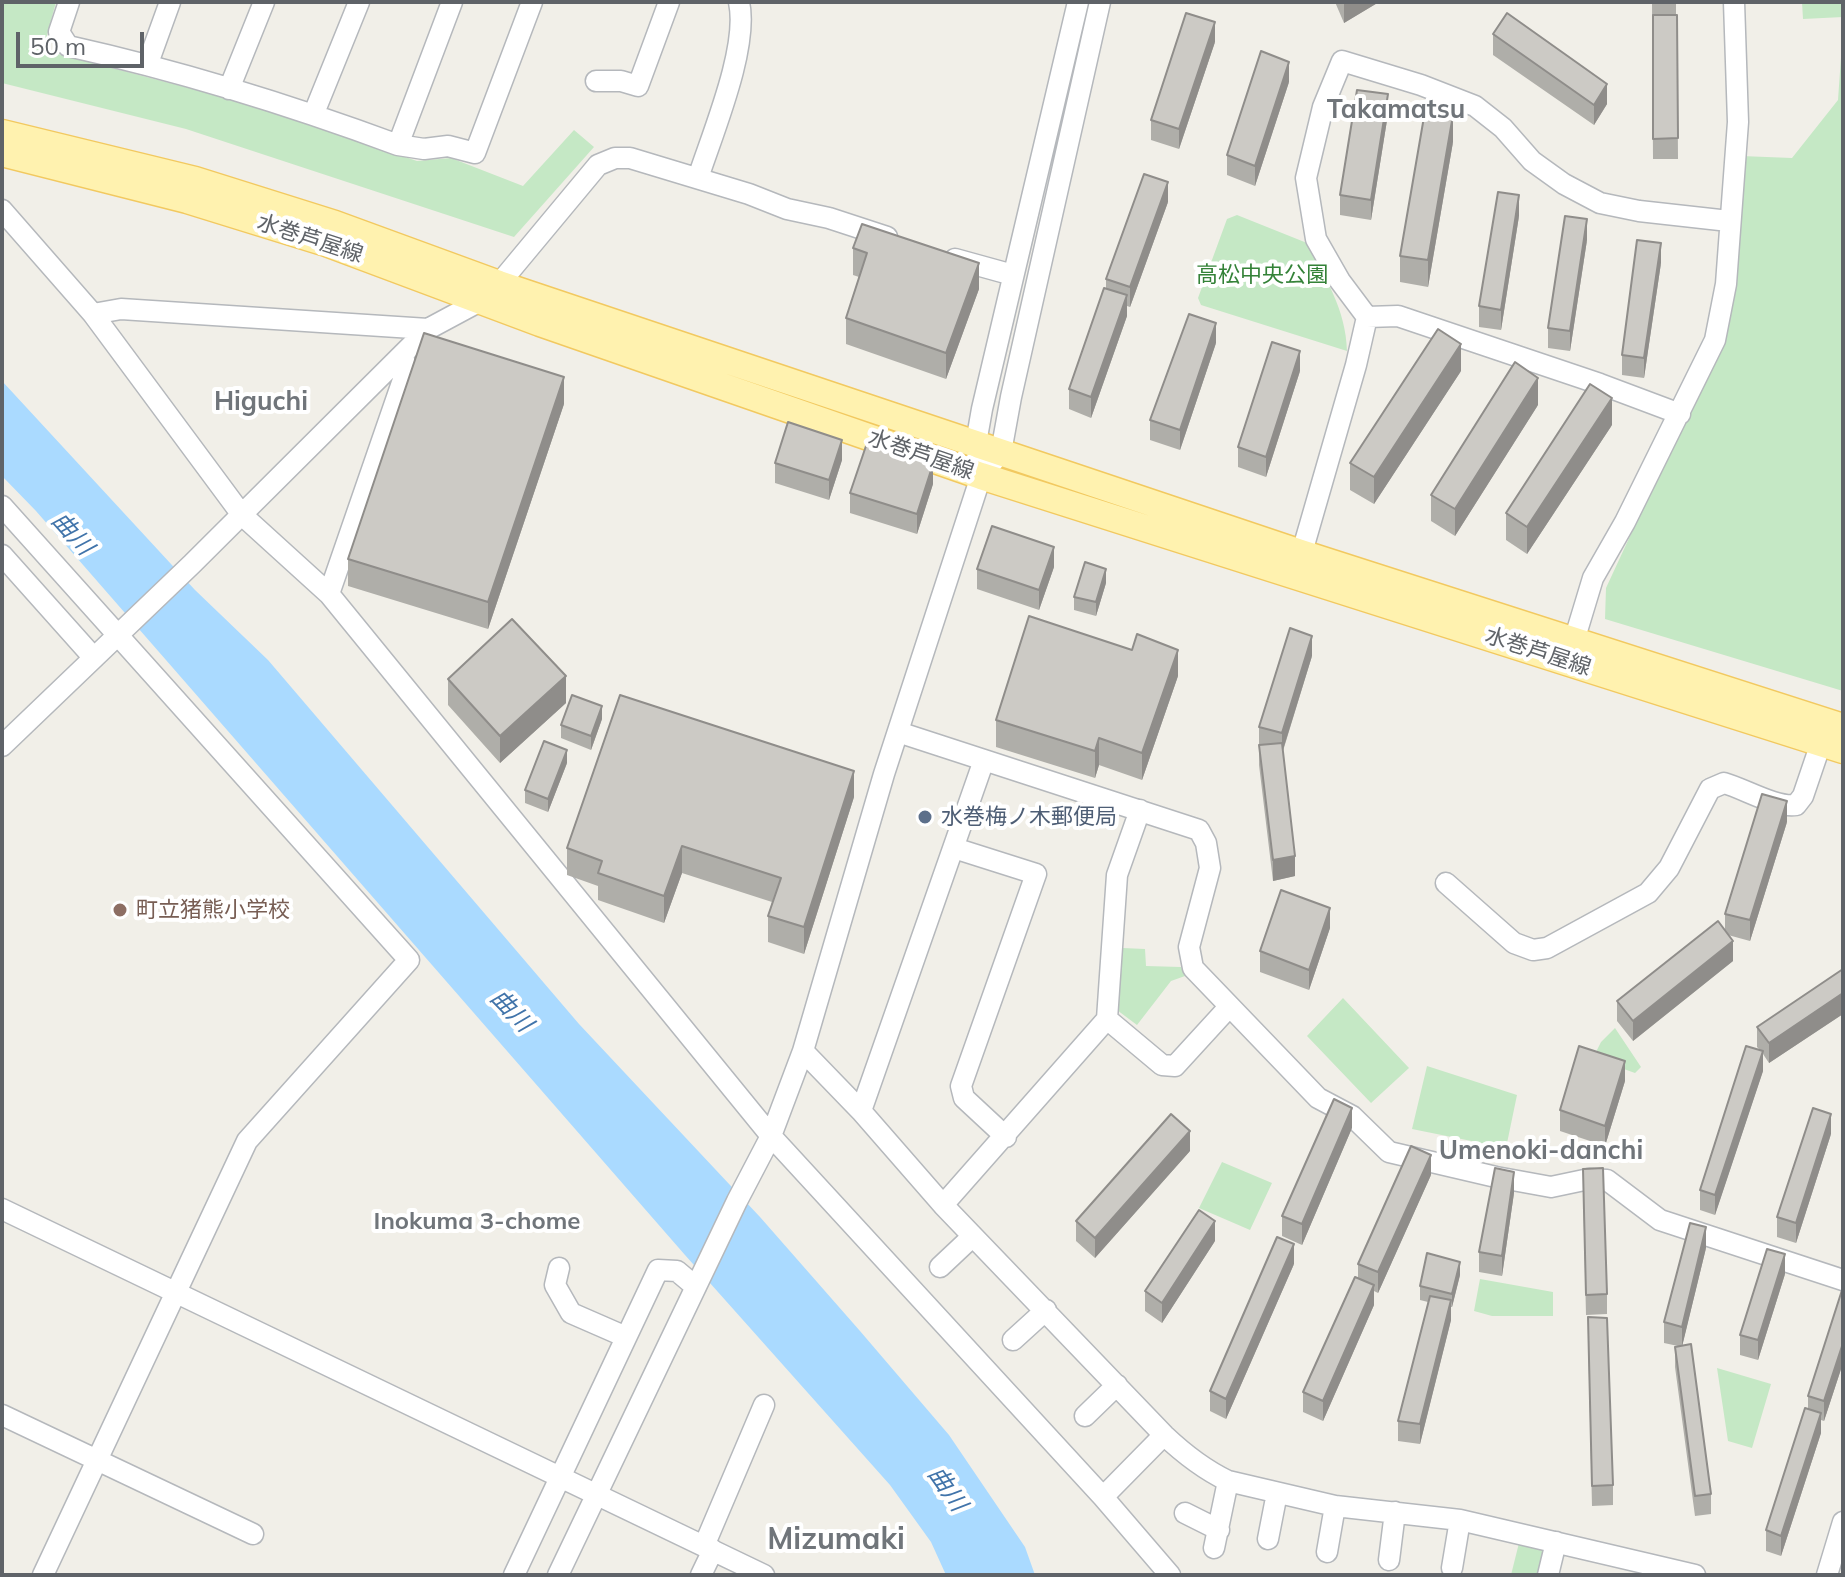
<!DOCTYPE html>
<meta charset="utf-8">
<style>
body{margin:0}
#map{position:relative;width:1845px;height:1577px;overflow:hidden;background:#f1efe8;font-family:Mulish,sans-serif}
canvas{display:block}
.frame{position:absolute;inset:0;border:4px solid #5f6368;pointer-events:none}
.scale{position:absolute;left:16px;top:32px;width:128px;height:36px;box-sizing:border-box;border:4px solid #5f6368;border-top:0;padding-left:10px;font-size:24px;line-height:28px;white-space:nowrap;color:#5f6368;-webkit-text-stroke:6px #fff;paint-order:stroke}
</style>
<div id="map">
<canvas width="1845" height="1577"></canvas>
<div class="frame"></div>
<div class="scale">50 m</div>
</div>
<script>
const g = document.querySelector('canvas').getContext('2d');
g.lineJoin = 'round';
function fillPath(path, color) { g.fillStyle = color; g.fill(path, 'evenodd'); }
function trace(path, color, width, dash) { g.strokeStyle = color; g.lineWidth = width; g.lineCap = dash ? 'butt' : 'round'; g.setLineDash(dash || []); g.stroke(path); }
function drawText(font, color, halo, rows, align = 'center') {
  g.font = font + ' Mulish,"Noto Sans JP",sans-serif'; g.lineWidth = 8; g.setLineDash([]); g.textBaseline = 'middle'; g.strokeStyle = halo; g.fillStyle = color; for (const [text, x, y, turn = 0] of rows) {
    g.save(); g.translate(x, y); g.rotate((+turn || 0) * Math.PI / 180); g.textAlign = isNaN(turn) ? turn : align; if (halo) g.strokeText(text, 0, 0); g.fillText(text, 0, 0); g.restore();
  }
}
fillPath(new Path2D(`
 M2 2H56L43 50 235 100 417 161 451 158 523 186 574 130 594 147 514 237 186 129 2 83Z
 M1802 2H1843V17L1803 19Z
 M1843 29V691L1605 619 1606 588 1693 400 1741 156 1792 158 1838 100Z
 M1237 215 1307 243C1326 279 1346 310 1347 351L1201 305 1198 298 1227 219Z
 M1123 948 1145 949 1146 966 1181 967 1185 976 1171 981 1137 1025 1117 1010Z
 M1343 998 1409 1068 1371 1103 1307 1036Z
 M1615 1028 1641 1067 1635 1073 1593 1058 1601 1042Z
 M1427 1066 1517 1095 1506 1148 1412 1129Z
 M1222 1162 1272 1183 1250 1230 1199 1208Z
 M1480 1279 1553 1292V1316H1492L1474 1311Z
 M1717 1368 1771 1384 1752 1448 1728 1441Z
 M1519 1543 1548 1549 1543 1575H1511Z`), '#c5e8c5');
fillPath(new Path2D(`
 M2 381 195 590 268 660 579 1024 760 1217 860 1331 949 1435 1025 1547 1035 1575H946L931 1542 890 1485 685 1255 36 511 2 476Z`), '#aadaff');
const minor = new Path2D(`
 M69 2 59 32 68 46C180 71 290 105 398 145L452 2
 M148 63 170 2
 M596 81H621L638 86 669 2
 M229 89 264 2
 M314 113 359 2
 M398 145 424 149 448 146 475 153 532 2
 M698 178C713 132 749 47 739 2
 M2 210 93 314 242 515 329 594 771 1136 1103 1497 1170 1575
 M955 259 1013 275
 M93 314 121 309 428 329
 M1367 317 1340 281 1316 239 1306 178 1323 107 1342 61 1421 85 1475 106 1503 128 1532 161 1564 184 1600 203 1639 211 1729 221
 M978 456 976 443 982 409 1078 2
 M2 506 409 960 247 1141 43 1575
 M2 555 94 658
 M1298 566 1356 365 1367 317 1398 316 1600 384 1680 414
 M329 594 406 371 403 354
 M1570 654 1593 578 1625 522 1715 340 1726 284 1738 122 1734 2
 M898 732 1199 830 1206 843 1210 868 1189 947 1193 968 1318 1098 1352 1116 1389 1152 1496 1177 1551 1187 1589 1179 1607 1180 1660 1220 1843 1280
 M2 746 192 564 428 329 482 300 499 284 598 165 615 158H630L749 194 787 209 829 218 887 237
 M954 848 1036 874 961 1086 964 1098 1006 1137
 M1446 883 1514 943 1533 950 1547 948 1648 893 1669 868 1710 789 1724 783C1745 789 1776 808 1796 805L1803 796 1821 743
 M1107 1019 1162 1065 1175 1066 1229 1007
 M803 1051 861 1111 943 1205 1164 1435C1184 1454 1203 1469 1228 1481L1335 1506 1460 1520 1695 1575
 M861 1111 984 760
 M943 1205 1107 1019 1117 875 1140 810
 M2 1209 764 1575
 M940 1267 973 1236
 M559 1268 555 1285 571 1313 626 1337
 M1013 1340 1046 1310
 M2 1415 253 1534
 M1085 1416 1117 1385
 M1103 1497 1164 1435
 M1185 1513 1219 1530
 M1268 1539 1277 1493
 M704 1546 764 1405
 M1214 1548 1228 1481
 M1327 1552 1335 1506
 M1389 1560 1395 1512
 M1452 1568 1460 1520
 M514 1575 658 1270 677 1271 696 1287
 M558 1575 737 1201 771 1136 803 1051 884 774 981 476 1001 452 1011 397 1100 2
 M701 1575 713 1550
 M1548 1575 1556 1542
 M1827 1575 1843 1522`);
const major = new Path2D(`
 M2 133 195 180 335 224 499 284 1301 553 1843 727
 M2 153 187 200 326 243 540 323 981 476 1843 750`);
trace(minor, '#b5b8bc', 23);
trace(major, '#f2c960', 29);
trace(minor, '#fff', 20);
trace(major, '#fff2af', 26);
fillPath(new Path2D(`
 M1335 2H1379L1344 23Z
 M1652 2H1676V15H1677L1678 159H1653Z
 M1493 34 1607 104 1594 125 1493 55Z
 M1215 42 1179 149 1151 140V120Z
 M1289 82 1255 186 1227 175V155Z
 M1388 114 1371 220 1340 215V195Z
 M1453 142 1428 287 1400 282V256Z
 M1168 202 1130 307 1127 306V316L1091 418 1069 409V389L1106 289V279Z
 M1519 216 1501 330 1479 327V306Z
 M1587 240 1570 351 1548 348V328Z
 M853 248 979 289 946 379 846 344V318L859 277 853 275Z
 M1661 263 1644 378 1622 375V355Z
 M1216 343 1180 450 1150 440V420Z
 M1300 371 1266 477 1238 467V447Z
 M1461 371 1374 504 1350 490V463Z
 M564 404 488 629 348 586V559Z
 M1538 405 1455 536 1431 521V495Z
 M1612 425 1527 554 1506 540V513Z
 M842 460 829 500 775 483V463Z
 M933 484 917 534 850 513V493Z
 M1054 567 1039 610 977 589V569Z
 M1106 583 1096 616 1074 610V597Z
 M1312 656 1283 751 1295 876 1273 881 1259 765V727Z
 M1178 676 1142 780 1099 765 1095 778 996 747V720Z
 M448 679 566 703 500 763 448 705Z
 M602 719 591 750 561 738V725Z
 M567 763 548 812 525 803V790Z
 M854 797 804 954 768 942V916L772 902 682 873 664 923 598 900V886L567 875V848Z
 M1787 822 1750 941 1728 935 1733 961 1633 1041 1617 1021V1001L1725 930V914Z
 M1330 928 1309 990 1260 972V951Z
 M1843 969V1014L1769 1063 1763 1054V1071L1715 1215 1700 1210V1190L1760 1050 1757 1047V1027Z
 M1625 1081 1605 1146 1560 1131V1110Z
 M1352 1128 1302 1245 1282 1236V1216Z
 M1831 1134 1796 1243 1777 1237V1217Z
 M1190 1151 1095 1258 1076 1241V1221Z
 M1431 1175 1378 1293 1374 1291V1305L1323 1421 1303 1412V1392L1358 1278V1264Z
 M1583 1189 1607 1294V1314L1586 1315Z
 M1514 1193 1502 1276 1479 1272V1252Z
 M1215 1241 1162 1323 1145 1311V1291Z
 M1706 1248 1682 1346 1711 1494V1514L1695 1516 1675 1367V1347L1678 1346 1664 1343V1322Z
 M1294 1264 1226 1419 1210 1411V1391Z
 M1785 1274 1758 1360 1740 1355V1335Z
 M1460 1275 1452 1307H1451V1320L1420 1444 1398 1441V1421L1428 1302 1420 1300V1286Z
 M1843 1287V1363L1824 1421 1821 1420V1433L1781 1556 1766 1551V1530L1808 1409V1396Z
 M1588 1338 1613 1485V1505L1592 1506Z`), '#afaea9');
fillPath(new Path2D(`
 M1344 2H1379L1344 23Z
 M1215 22V42L1179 149V129Z
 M1289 62V82L1255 186V166Z
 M1607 84V104L1594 125V105Z
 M1388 94V114L1371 220V200Z
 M1453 115V142L1428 287V260Z
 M1168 182V202L1130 307V287Z
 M1519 195V216L1501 330V310Z
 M1587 219V240L1570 351V331Z
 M1661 243V263L1644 378V358Z
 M979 263V289L946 379V353Z
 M1127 295V316L1091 418V397Z
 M1216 323V343L1180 450V430Z
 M1461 344V371L1374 504V477Z
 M1300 351V371L1266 477V457Z
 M564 377V404L488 629V602Z
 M1538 378V405L1455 536V509Z
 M1612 398V425L1527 554V527Z
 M842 440V460L829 500V480Z
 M933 464V484L917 534V514Z
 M1054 547V567L1039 610V590Z
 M1106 569V583L1096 616V602Z
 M1312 636V656L1282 753V733Z
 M1178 650V676L1142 780V753Z
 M566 676V703L500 763V736Z
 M602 706V719L591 750V736Z
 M1099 738V765L1095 778V751Z
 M567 750V763L548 812V799Z
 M854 771V797L804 954V927Z
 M1787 801V822L1750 941V920Z
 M682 846V873L664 923V896Z
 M1295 856V876L1273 881V860Z
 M1330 908V928L1309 990V970Z
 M1733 941V961L1633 1041V1021Z
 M1843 993V1014L1769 1063V1043Z
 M1763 1051V1071L1715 1215V1195Z
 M1625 1061V1081L1605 1146V1126Z
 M1352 1108V1128L1302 1245V1224Z
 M1831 1114V1134L1796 1243V1223Z
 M1190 1131V1151L1095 1258V1238Z
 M1431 1155V1175L1378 1293V1272Z
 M1514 1172V1193L1502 1276V1256Z
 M1215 1221V1241L1162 1323V1303Z
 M1706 1227V1248L1682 1347V1327Z
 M1294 1244V1264L1226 1419V1399Z
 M1785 1254V1274L1758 1360V1340Z
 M1460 1262V1275L1452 1307V1294Z
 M1374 1285V1305L1323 1421V1401Z
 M1451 1300V1320L1420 1444V1424Z
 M1843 1343V1363L1824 1421V1401Z
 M1821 1413V1433L1781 1556V1536Z`), '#8f8d8a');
const building = new Path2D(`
 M1186 13 1215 22 1179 129 1151 120Z
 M1507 13 1607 84 1594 105 1493 34Z
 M1653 15H1677L1678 138 1653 139Z
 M1261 51 1289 62 1255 166 1227 155Z
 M1357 90 1388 94 1371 200 1340 195Z
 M1425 111 1453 115 1428 260 1400 256Z
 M1144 174 1168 182 1130 287 1106 279Z
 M1498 192 1519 195 1501 310 1479 306Z
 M1565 216 1587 219 1570 331 1548 328Z
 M862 224 979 263 946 353 846 318 867 253 853 248Z
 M1637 240 1661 243 1644 358 1622 355Z
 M1104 288 1127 295 1091 397 1069 389Z
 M1189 314 1216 323 1180 430 1150 420Z
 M1438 329 1461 344 1374 477 1350 463Z
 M424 333 564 377 488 602 348 559Z
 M1272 342 1300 351 1266 457 1238 447Z
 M1515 362 1538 378 1455 509 1431 495Z
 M1590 384 1612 398 1527 527 1506 513Z
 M788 422 842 440 829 480 775 463Z
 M867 443 933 464 917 514 850 493Z
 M992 526 1054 547 1039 590 977 569Z
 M1085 562 1106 569 1096 602 1074 597Z
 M1029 616 1132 650 1137 634 1178 650 1142 753 1099 738 1095 751 996 720Z
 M512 619 566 676 500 736 448 679Z
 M1290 628 1312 636 1282 733 1259 727Z
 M572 695 602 706 591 736 561 725Z
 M620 695 854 771 804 927 768 916 781 878 682 846 664 896 598 873 602 861 567 848Z
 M544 741 567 750 548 799 525 790Z
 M1282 743 1295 856 1273 860 1259 745Z
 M1762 794 1787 801 1750 920 1725 914Z
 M1281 890 1330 908 1309 970 1260 951Z
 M1718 921 1733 941 1633 1021 1617 1001Z
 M1843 969V993L1769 1043 1757 1027Z
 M1579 1046 1625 1061 1605 1126 1560 1110Z
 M1746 1046 1763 1051 1715 1195 1700 1190Z
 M1334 1099 1352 1108 1302 1224 1282 1216Z
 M1813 1108 1831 1114 1796 1223 1777 1217Z
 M1171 1114 1190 1131 1095 1238 1076 1221Z
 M1411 1146 1431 1155 1378 1272 1358 1264Z
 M1495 1168 1514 1172 1502 1256 1479 1252Z
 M1603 1168 1607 1294 1586 1295 1583 1169Z
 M1199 1210 1215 1221 1162 1303 1145 1291Z
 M1690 1223 1706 1227 1682 1327 1664 1322Z
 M1277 1237 1294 1244 1226 1399 1210 1391Z
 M1767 1249 1785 1254 1758 1340 1740 1335Z
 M1427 1253 1460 1262 1452 1294 1420 1286Z
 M1355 1277 1374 1285 1323 1401 1303 1392Z
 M1843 1287V1343L1824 1401 1808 1396Z
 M1430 1296 1451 1300 1420 1424 1398 1421Z
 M1588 1317 1607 1318 1613 1485 1592 1486Z
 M1691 1344 1711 1494 1695 1496 1675 1347Z
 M1805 1408 1821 1413 1781 1536 1766 1530Z`);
fillPath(building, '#cccac5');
trace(building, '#8f8d8a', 2);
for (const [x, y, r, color] of [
 [925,817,8,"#5c6f8a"],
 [120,910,8,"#8d6e63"]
]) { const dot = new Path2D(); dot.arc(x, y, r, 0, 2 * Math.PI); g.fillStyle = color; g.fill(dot); trace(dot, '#fff', 3); }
drawText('22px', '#5f6368', '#fff', [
 ["水巻芦屋線",310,239,18],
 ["水巻芦屋線",921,455,19],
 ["水巻芦屋線",1538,652,18]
]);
drawText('22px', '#348238', '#fff', [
 ["高松中央公園",1262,275]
]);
drawText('22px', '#4e5e75', '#fff', [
 ["水巻梅ノ木郵便局",941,817]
], 'left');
drawText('22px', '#785e54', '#fff', [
 ["町立猪熊小学校",136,910]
], 'left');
drawText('italic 24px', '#4174aa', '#fff', [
 ["曲川",72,534,48],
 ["曲川",511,1011,46],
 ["曲川",947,1489,55]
]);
drawText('bold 24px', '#70757a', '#fff', [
 ["Inokuma 3-chome",477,1222]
]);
drawText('bold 26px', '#70757a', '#fff', [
 ["Takamatsu",1396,110],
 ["Higuchi",261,402],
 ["Umenoki-danchi",1541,1151]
]);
drawText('bold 30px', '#70757a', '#fff', [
 ["Mizumaki",836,1540]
]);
</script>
